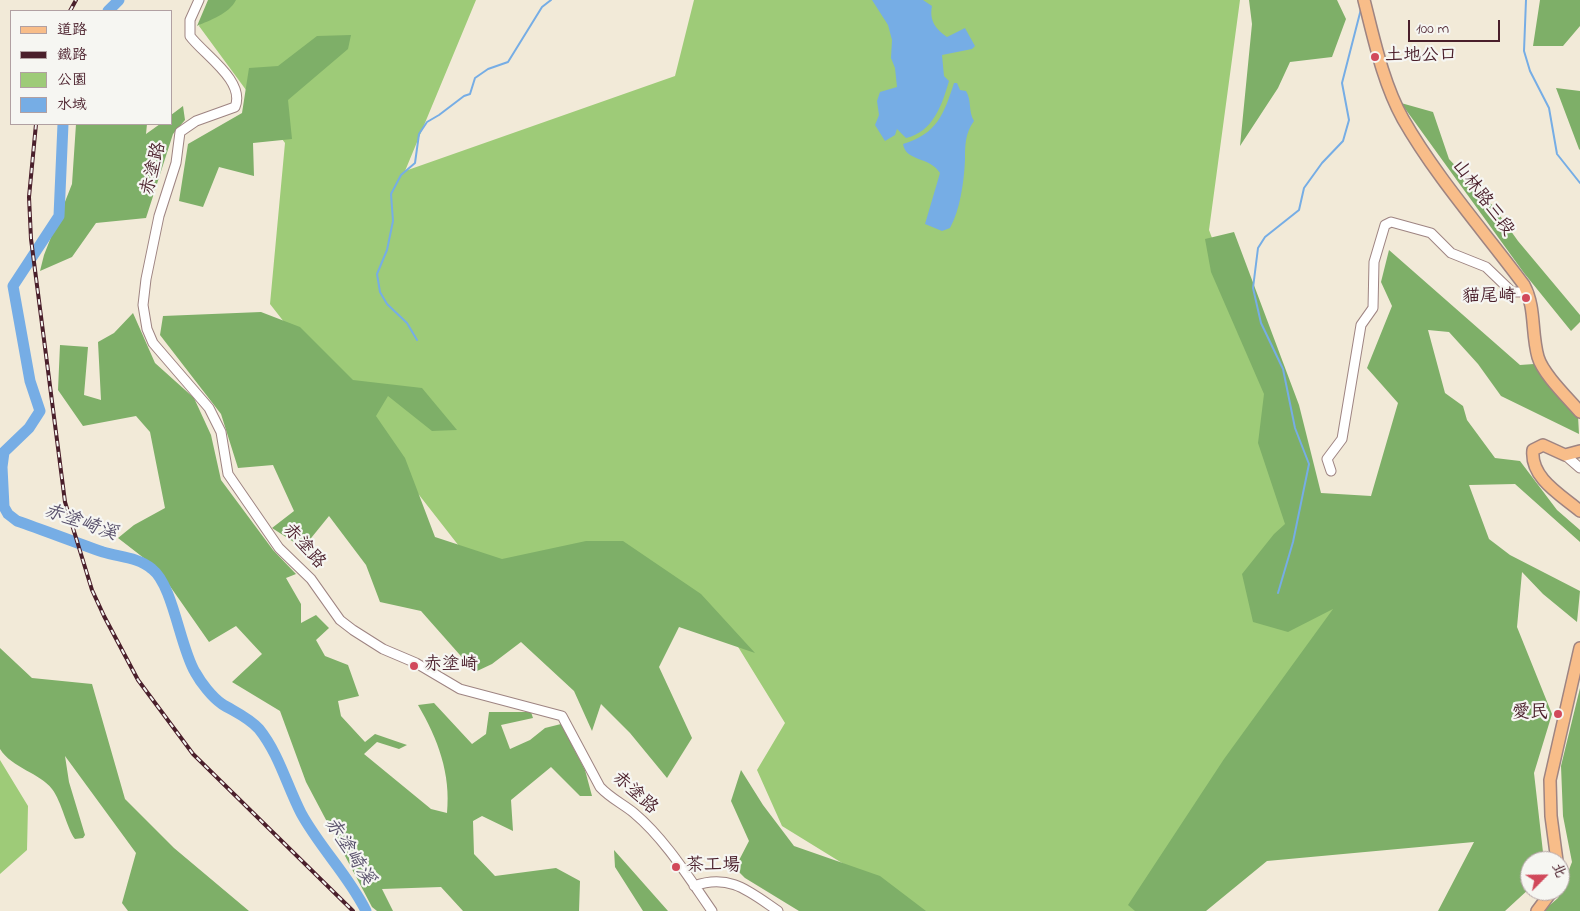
<!DOCTYPE html>
<meta charset="utf-8">
<style>
body{margin:0}
#map{position:relative;width:1580px;height:911px;overflow:hidden;background:#f2ead8;font-family:"Indie Flower","LXGW WenKai TC",sans-serif}
canvas{display:block}
.legend{position:absolute;left:10px;top:10px;width:162px;height:115px;box-sizing:border-box;background:#f6f6f2;border:1px solid #b1a0a2;margin:0;padding:6px 9px;list-style:none;font-size:15px;color:#4a1f2b}
.legend li{display:flex;align-items:center;gap:10px;height:25px}
.legend b{width:25px;border:1px solid #b1a0a2}
.north{position:absolute;left:1520px;top:851px;width:50px;height:50px;box-sizing:border-box;background:#f6f6f2;border:1px solid #b1a0a2;border-radius:50%;rotate:67deg;font-size:14px;font-weight:700;line-height:20px;text-align:center;color:#4a1f2b}
.north::after{content:'';display:block;margin:auto;width:18px;height:22px;background:#d1495b;clip-path:polygon(50% 0,100% 100%,50% 72%,0 100%)}
.scale{position:absolute;left:1408px;top:20px;width:92px;height:22px;box-sizing:border-box;border:2px solid #4a1f2b;border-top:0;padding-left:6px;font-size:15px;line-height:18px;white-space:nowrap;color:#4a1f2b;-webkit-text-stroke:4px #f6f6f2;paint-order:stroke}
</style>
<div id="map">
<canvas width="1580" height="911"></canvas>
<ul class="legend">
<li><b style="height:6px;background:#f8bd89"></b>道路</li>
<li><b style="height:6px;background:#4a1f2b"></b>鐵路</li>
<li><b style="height:14px;background:#9ecb78"></b>公園</li>
<li><b style="height:14px;background:#76ade5"></b>水域</li>
</ul>
<div class="north">北</div>
<div class="scale">100 m</div>
</div>
<script>
const g = document.querySelector('canvas').getContext('2d');
g.lineJoin = 'round';
function fillPath(path, color) { g.fillStyle = color; g.fill(path, 'evenodd'); }
function trace(path, color, width, dash) { g.strokeStyle = color; g.lineWidth = width; g.lineCap = dash ? 'butt' : 'round'; g.setLineDash(dash || []); g.stroke(path); }
function drawText(font, color, halo, rows, align = 'center') {
  g.font = font + ' "Indie Flower","LXGW WenKai TC",sans-serif'; g.lineWidth = 4.5; g.setLineDash([]); g.textBaseline = 'middle'; g.strokeStyle = halo; g.fillStyle = color; for (const [text, x, y, turn = 0] of rows) {
    g.save(); g.translate(x, y); g.rotate((+turn || 0) * Math.PI / 180); g.textAlign = isNaN(turn) ? turn : align; if (halo) g.strokeText(text, 0, 0); g.fillText(text, 0, 0); g.restore();
  }
}
fillPath(new Path2D(`
 M211 0H476L405 171 675 76 694 0H1240L1209 230 1351 606 1145 911H920L782 826 757 770 785 723 732 637 473 564 270 304 285 143 199 26Z
 M0 760 28 806 27 850 0 874Z`), '#9ecb78');
fillPath(new Path2D(`
 M208 0H236C229 14 210 20 197 26Z
 M1249 0H1337L1346 19 1332 57 1290 62 1278 88 1240 146 1252 24Z
 M1540 0H1580V26L1563 46H1533Z
 M351 35 348 49 288 100 292 139 253 143 254 176 219 167 203 207 179 201 188 144 242 113 249 68 278 66 317 36Z
 M1556 88 1580 91V150L1579 149Z
 M1401 103 1433 112 1449 159 1493 206 1518 241 1580 315V322L1571 331 1524 273Z
 M183 106 185 120 173 134 146 218 96 223 72 257 40 271 44 255 72 184 76 124H147L146 134 160 124H171V115Z
 M1234 232 1299 405 1321 493 1371 496 1398 403 1367 368 1392 306 1381 282 1389 250 1520 365 1534 364 1578 416 1579 434 1501 396 1478 364 1449 332 1428 330 1445 393 1463 406 1467 420 1495 458 1520 461 1557 510 1580 530V542L1515 484 1469 485 1489 539 1510 555 1580 591 1577 622 1543 594 1522 572 1517 627 1552 714 1534 773 1544 861H1530V888L1505 911H1438L1474 842 1267 861 1206 911H1135L1128 905 1224 759 1333 609 1288 632 1253 622 1242 574 1274 534 1285 524 1258 443 1264 394 1211 272 1205 239Z
 M261 312 300 327 353 380 422 388 457 430 432 431 388 396 376 416 405 458 435 537 502 559 586 541H623L701 594 755 653 679 627 659 667 692 738 667 778 630 733 601 704 592 731 574 691 521 642 492 664 475 672 421 611 380 602 366 565 329 516 303 548 272 528 294 511 273 465 238 468 221 414 160 335 163 316Z
 M133 313 155 363 194 398 211 435 221 480 273 550 296 574 286 578 301 604V623L316 615 329 628 316 640 325 656 348 665 359 696 338 701 341 716 365 742 375 734 407 745 399 749 377 742 364 754 431 809 447 813C451 774 438 739 418 705L434 703 472 744 486 734 489 712H531L533 718 501 725 510 749 530 740 545 728 561 724 585 770 592 796H580L551 767 511 800 513 831 482 816 473 821 474 854 495 876 556 868 580 881 579 911H463L441 887 382 889 393 911H377L372 907 306 782 280 711 232 682 262 654 236 626 209 642 158 569 118 538 134 525 165 508 150 432 136 416 83 426 58 390 60 345 88 347 84 395 101 400 98 342 114 333Z
 M0 648 32 678 92 684 125 799 174 848 249 911H128L122 903 136 853 65 756 69 782 85 835 83 838 75 839C67 829 62 802 52 789 40 773 12 768 0 749Z
 M1580 688V911H1543L1558 898 1572 862 1563 816 1561 766Z
 M741 770 763 805 794 846 880 876 926 911H799L745 878 735 868 749 841 731 801Z
 M614 850 668 911H643L615 867Z`), '#7eaf68');
fillPath(new Path2D(`
 M872 0H923L932 6C929 21 936 29 947 37L965 28 975 46 972 49 942 55 944 76 949 81C942 105 933 132 906 138L897 129 895 135 885 141 875 125 879 115 877 101 880 92 897 87 895 68 891 58 892 40 888 25Z
 M954 83H957L960 90 966 91C972 101 968 111 974 121 965 133 965 146 965 160 964 182 960 210 950 228L942 231 925 224 940 173C929 156 906 162 903 144 937 134 944 114 954 83Z`), '#76ade5');
trace(new Path2D(`
 M1526 0 1524 51 1530 71 1549 108 1557 154 1580 183
 M417 340 407 323 387 304 380 292 377 274 387 250 393 221 391 194 401 175 415 163 419 134 427 122 439 115 464 96 470 94 475 78 488 69 508 62 542 7 551 0
 M1278 593 1293 542 1309 464 1295 428 1283 369 1261 323 1253 288 1258 248 1265 237 1299 210 1304 188 1322 163 1343 141 1349 120 1342 83 1361 9`), '#76ade5', 2);
trace(new Path2D(`
 M108 11 119 0
 M63 124 59 216 13 286 30 381 40 411 29 428 4 452 2 467 4 507 8 514 17 521C46 531 74 542 103 552 119 557 138 557 152 569 173 585 180 647 195 672 201 683 212 697 222 704 235 712 248 717 259 729 279 754 287 786 301 813 320 848 349 876 366 911`), '#76ade5', 11);
const minor = new Path2D(`
 M199 0 190 20V36C203 54 246 81 235 107L196 121 180 132 176 163 159 216 146 279 143 305 147 329 153 343 209 408 221 432 228 474 279 548 311 579 340 620 353 630 383 649 416 663 460 689 562 716 600 787C610 798 623 804 634 813 665 839 689 878 712 911
 M1565 455 1580 468
 M1331 471 1327 459 1342 439 1361 325 1373 308 1374 262 1385 225 1391 222 1431 233 1451 253 1486 267 1512 292H1528
 M694 886C730 873 750 892 778 911`);
const major = new Path2D(`
 M1364 0C1374 39 1383 83 1403 119 1436 177 1484 231 1524 285 1536 308 1531 332 1538 357 1543 374 1568 398 1580 412
 M1580 451 1565 455 1543 445 1533 450C1530 478 1561 495 1580 511
 M1557 861 1551 816 1550 780 1580 648
 M1537 911 1552 891`);
trace(minor, '#9e8482', 11);
trace(major, '#9e8482', 14);
trace(minor, '#fff', 9);
trace(major, '#f8bd89', 11);
const rail = new Path2D(`
 M70 11 76 0
 M36 124 29 197 31 239 65 502 92 590 104 616 138 680 193 754 353 911`);
trace(rail, '#4a1f2b', 4);
trace(rail, '#f6f6f2', 2, [5.5]);
for (const [x, y, r, color] of [
 [1375,57,5,"#d1495b"],
 [1526,298,5,"#d1495b"],
 [414,666,5,"#d1495b"],
 [1558,714,5,"#d1495b"],
 [676,867,5,"#d1495b"]
]) { const dot = new Path2D(); dot.arc(x, y, r, 0, 2 * Math.PI); g.fillStyle = color; g.fill(dot); trace(dot, '#f6f6f2', 2); }
drawText('18px', '#4a1f2b', '#f6f6f2', [
 ["土地公口",1385,57],
 ["貓尾崎",1516,298,"right"],
 ["赤塗崎",424,666],
 ["愛民",1548,714,"right"],
 ["茶工場",686,867]
], 'left');
drawText('18px', '#4a1f2b', '#f6f6f2', [
 ["赤塗路",155,169,-76],
 ["山林路三段",1482,199,53],
 ["赤塗路",303,547,48],
 ["赤塗路",634,794,42]
]);
drawText('italic 19px', '#59516c', '#f6f6f2', [
 ["赤塗崎溪",80,524,19],
 ["赤塗崎溪",348,852,57]
]);
</script>
